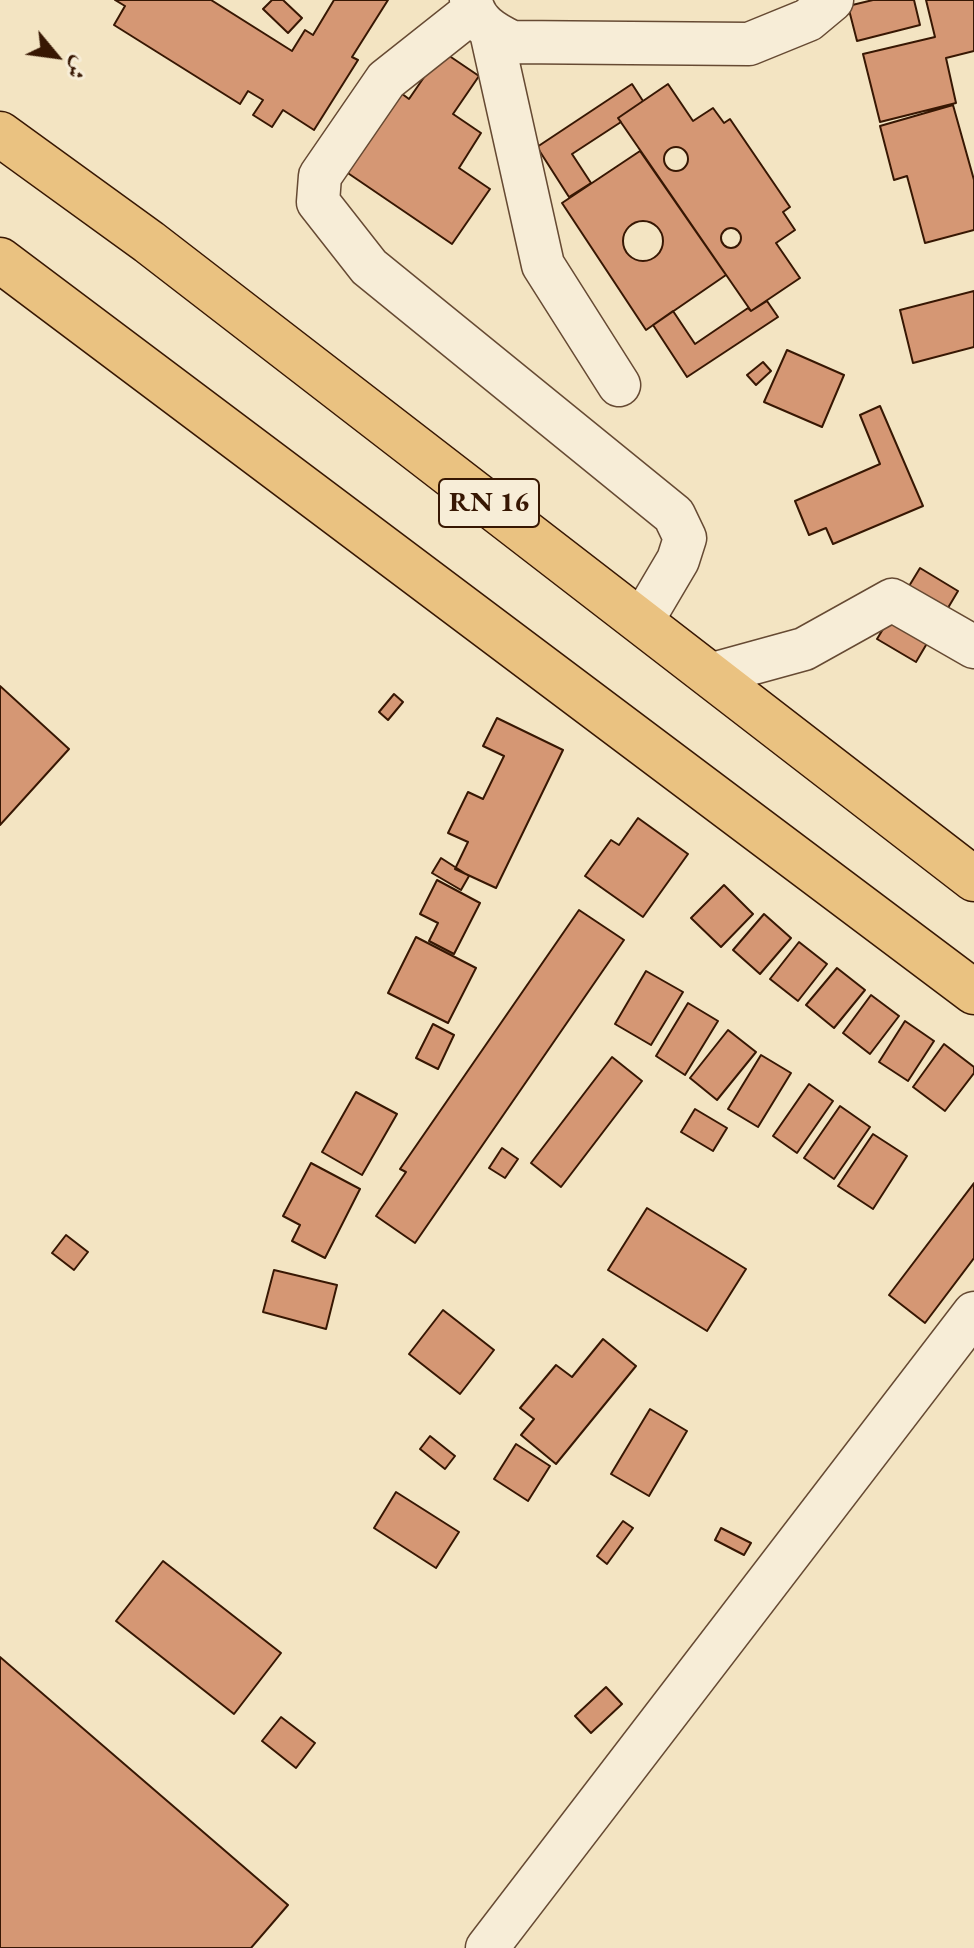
<!DOCTYPE html>
<meta charset="utf-8">
<style>
body{margin:0}
#map{position:relative;width:974px;height:1948px;overflow:hidden;background:#f3e4c2;font-family:"EB Garamond",Amiri,serif}
canvas{display:block}
.north{position:absolute;left:16px;top:16px;width:80px;height:80px;-webkit-text-stroke:6px #f7edd7;paint-order:stroke;rotate:119deg;font-size:22px;font-weight:700;line-height:32px;text-align:center;color:#371703}
.north::after{content:'';display:block;margin:auto;width:28px;height:36px;background:#371703;clip-path:polygon(50% 0,100% 100%,50% 72%,0 100%)}
</style>
<div id="map">
<canvas width="974" height="1948"></canvas>
<div class="north">ش</div>
</div>
<script>
const g = document.querySelector('canvas').getContext('2d');
g.lineJoin = 'round';
function fillPath(path, color) { g.fillStyle = color; g.fill(path, 'evenodd'); }
function trace(path, color, width, dash) { g.strokeStyle = color; g.lineWidth = width; g.lineCap = dash ? 'butt' : 'round'; g.setLineDash(dash || []); g.stroke(path); }
function drawText(font, color, halo, rows, align = 'center') {
  g.font = font + ' "EB Garamond",serif'; g.lineWidth = 7; g.setLineDash([]); g.textBaseline = 'middle'; g.strokeStyle = halo; g.fillStyle = color; for (const [text, x, y, turn = 0] of rows) {
    g.save(); g.translate(x, y); g.rotate((+turn || 0) * Math.PI / 180); g.textAlign = isNaN(turn) ? turn : align; if (halo) g.strokeText(text, 0, 0); g.fillText(text, 0, 0); g.restore();
  }
}
const building = new Path2D(`
 M115 0H211L292 51 305 30 313 35 334 0H388L352 57 358 60 314 130 283 110 272 127 253 115 263 100 248 91 240 104 114 25 125 6Z
 M272 0H283L302 18 288 33 263 9Z
 M873 0H914L920 25 857 41 848 6Z
 M926 0H974V51L946 58 956 103 880 122 863 54 935 37Z
 M442 51 479 76 453 114 481 133 459 168 490 189 452 244 336 165 390 85 409 99Z
 M632 84 643 101 618 118 621 122 572 154 591 183 569 197 537 147Z
 M668 84 693 121 713 108 724 123 730 119 790 207 783 212 795 230 776 243 800 278 751 311 618 118Z
 M953 105 974 180V230L925 243 907 176 894 180 880 126Z
 M664 159a12 12 0 1 1 24 0a12 12 0 1 1-24 0Z
 M640 151 726 275 646 330 562 203Z
 M623 241a20 20 0 1 1 40 0a20 20 0 1 1-40 0Z
 M721 238a10 10 0 1 1 20 0a10 10 0 1 1-20 0Z
 M974 291V347L913 363 900 310Z
 M767 301 778 317 687 377 653 325 673 311 695 344 748 308 751 311Z
 M787 350 844 375 822 427 764 402Z
 M763 362 771 371 756 385 747 375Z
 M880 406 923 506 833 544 826 528 809 535 795 501 880 464 860 415Z
 M920 568 958 591 916 662 877 639Z
 M0 686 69 749 0 825Z
 M394 694 403 702 388 720 379 712Z
 M497 718 563 750 496 888 455 869 468 842 448 833 468 792 483 799 504 756 483 746Z
 M638 818 688 854 643 917 585 876 611 840 619 845Z
 M441 858 469 876 461 890 432 873Z
 M437 880 480 903 454 954 429 941 438 923 420 914Z
 M724 885 753 914 721 947 691 918Z
 M579 910 624 940 415 1243 376 1216 406 1172 400 1169Z
 M764 914 791 938 760 974 733 950Z
 M416 937 476 968 448 1023 388 993Z
 M799 942 827 964 798 1001 770 979Z
 M837 968 865 990 834 1028 806 1005Z
 M646 971 683 992 651 1045 615 1024Z
 M871 995 899 1016 870 1054 843 1033Z
 M688 1003 718 1021 685 1075 656 1056Z
 M905 1021 934 1041 908 1081 879 1062Z
 M433 1024 454 1035 438 1069 416 1058Z
 M728 1030 756 1052 717 1100 690 1078Z
 M944 1044 974 1067V1073L945 1111 913 1087Z
 M761 1055 791 1073 758 1127 728 1109Z
 M612 1057 642 1081 561 1187 531 1163Z
 M809 1084 833 1101 797 1153 773 1136Z
 M356 1092 397 1114 362 1175 322 1152Z
 M840 1106 870 1127 834 1179 804 1158Z
 M695 1109 727 1128 713 1151 681 1132Z
 M873 1134 907 1156 873 1209 838 1186Z
 M502 1148 518 1159 505 1178 489 1168Z
 M311 1163 360 1189 325 1258 292 1241 300 1225 283 1216Z
 M974 1183V1258L925 1323 889 1295Z
 M647 1208 746 1269 707 1331 608 1270Z
 M66 1235 88 1252 74 1270 52 1253Z
 M274 1270 337 1285 326 1329 263 1312Z
 M443 1310 494 1350 460 1394 409 1354Z
 M603 1339 636 1366 556 1464 521 1435 534 1419 520 1408 556 1365 572 1377Z
 M650 1409 687 1431 649 1496 611 1474Z
 M430 1436 455 1456 445 1469 420 1449Z
 M516 1444 550 1466 528 1501 494 1479Z
 M396 1492 459 1532 436 1568 374 1528Z
 M623 1521 633 1528 607 1564 597 1556Z
 M721 1528 751 1543 744 1555 715 1540Z
 M163 1561 281 1653 234 1714 116 1621Z
 M0 1657 288 1905 251 1948H0Z
 M606 1687 622 1704 591 1733 575 1716Z
 M281 1717 315 1743 296 1768 262 1741Z`);
fillPath(building, '#d59774');
trace(building, '#371703', 2);
const minor = new Path2D(`
 M471 0C474 22 493 33 512 42L749 44 808 20 832 0
 M473 11 386 80 320 176 318 202 369 267 674 515 685 538 678 560 642 621
 M491 32 543 265 619 385
 M713 674 804 649 892 600 974 647
 M487 1948 974 1313`);
const highway = new Path2D(`
 M0 134 149 242 974 879
 M0 260 974 992`);
trace(minor, '#664a33', 45);
trace(highway, '#371703', 47);
trace(minor, '#f7edd7', 42);
trace(highway, '#eac281', 44);
for (const [x, y, w] of [
 [489,503,100]
]) { const box = new Path2D(); box.roundRect(x - w / 2, y - 24, w, 48, 6); g.fillStyle = '#f7edd7'; g.fill(box); trace(box, '#371703', 2); }
drawText('bold 28px', '#371703', null, [
 ["RN 16",489,503]
]);
</script>
